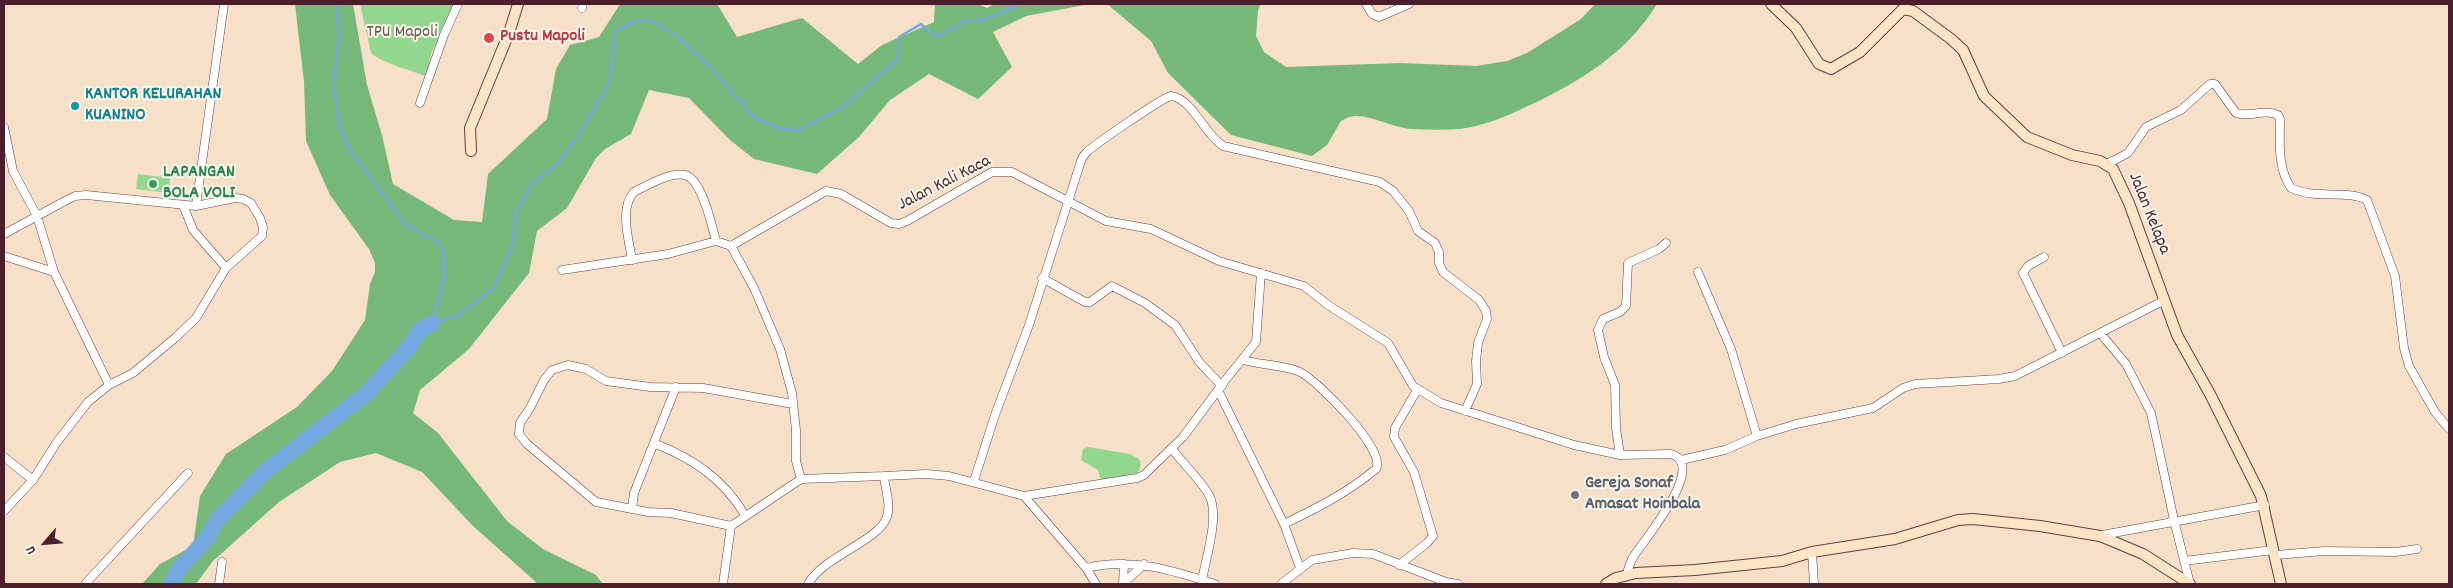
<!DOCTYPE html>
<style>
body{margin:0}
#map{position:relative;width:2453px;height:588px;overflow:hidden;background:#f6e1c8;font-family:Dekko,sans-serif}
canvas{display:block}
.frame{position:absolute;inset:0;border:5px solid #4a1f2b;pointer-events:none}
.north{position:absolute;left:20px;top:518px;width:50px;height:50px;-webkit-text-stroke:4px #fbf7ec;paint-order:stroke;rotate:243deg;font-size:14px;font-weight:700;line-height:20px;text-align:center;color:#4a1f2b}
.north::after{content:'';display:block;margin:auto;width:18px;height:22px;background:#4a1f2b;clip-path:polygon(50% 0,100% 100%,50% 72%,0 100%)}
</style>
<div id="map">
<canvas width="2453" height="588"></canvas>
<div class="frame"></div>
<div class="north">U</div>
</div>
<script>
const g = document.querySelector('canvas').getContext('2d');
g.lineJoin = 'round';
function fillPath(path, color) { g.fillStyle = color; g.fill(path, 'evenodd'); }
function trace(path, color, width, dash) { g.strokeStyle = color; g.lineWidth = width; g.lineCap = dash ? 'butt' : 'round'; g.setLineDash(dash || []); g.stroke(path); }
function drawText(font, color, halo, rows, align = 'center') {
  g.font = font + ' Dekko,sans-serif'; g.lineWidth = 4; g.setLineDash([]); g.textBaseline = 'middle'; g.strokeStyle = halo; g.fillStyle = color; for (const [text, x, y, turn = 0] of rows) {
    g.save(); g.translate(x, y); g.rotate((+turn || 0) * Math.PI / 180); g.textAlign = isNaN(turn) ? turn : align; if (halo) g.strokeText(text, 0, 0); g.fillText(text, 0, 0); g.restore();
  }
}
fillPath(new Path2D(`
 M360 4H455L431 54 427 77C414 71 379 62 371 53Z
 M138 174 170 178 169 193 136 189Z
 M1088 447 1130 454 1139 459C1142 466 1141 470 1134 475L1101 481 1098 470 1081 460 1083 449Z`), '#93d78f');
fillPath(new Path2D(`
 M295 4H353L367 85 382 135 393 184 454 220 482 222 488 174 547 119 556 69 570 45 599 37 620 4H717L737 37 802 18 858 64 882 45 934 22 935 4H978L987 8 995 4H1090L1026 16 993 32 1012 67 978 99 929 74 890 100 859 137 817 174 754 159 730 140 689 98 649 90 631 134 605 149 596 158 567 208 537 231 529 273 469 349 420 390 413 413 438 433 507 521 543 549 596 575 603 584H538L472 525 422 472 376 453 340 462 279 502 213 561 196 584H142L160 564 193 546 200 496 226 454 297 407 332 371 365 320 370 284 375 272V263L369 249 330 195 306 141 304 82Z
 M1107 4H1261L1258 10 1256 36 1264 52 1286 67 1400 63 1476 66 1507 61 1527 53 1581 19 1595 4H1657C1627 53 1580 82 1528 106 1507 116 1484 126 1460 129 1445 130 1429 130 1414 129 1396 129 1371 115 1355 116 1350 116 1345 119 1341 121L1327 145 1312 156 1231 135 1168 73 1151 41Z`), '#76b87a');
trace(new Path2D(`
 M336 4 339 34 334 84 338 121 344 138 352 153 407 226 435 241 443 249 444 279 432 323
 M432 323 457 316 494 288 513 243 516 211 532 184 555 166 576 139 610 82 615 31 636 21 651 20 673 33 706 63 756 119 782 129 799 130 844 106 898 59 899 37 921 24 936 37 965 21 986 19 1020 4`), '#74a8e1', 2.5);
trace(new Path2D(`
 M171 584 178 570 207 538 217 520 263 473 367 393 409 347 420 330 432 323`), '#74a8e1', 16);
const street = new Path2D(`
 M1366 4 1372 14 1379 17 1409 4
 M582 8 583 4
 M420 103 444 35 458 4
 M4 127 13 171 37 216 54 272 109 385
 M2107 164 2128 153 2146 127 2181 110 2210 84H2215L2236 113C2250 118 2264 108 2278 115L2280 119C2280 143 2277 167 2291 188 2317 200 2346 189 2367 200L2395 276 2404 348 2409 366 2435 412 2449 429
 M183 205 193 230 226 268
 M196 206 224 4
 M4 234 65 201 75 196 86 195 196 206 235 198 243 199 251 203 260 218 263 227 262 236 226 268 196 318 175 338 133 373 109 385 88 402 57 442 33 480 4 511
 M731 246 826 191 841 194 891 223 899 224 907 221 992 172H1012L1106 221 1151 229 1219 261 1304 286 1328 305 1388 343 1413 386 1441 403 1574 445 1620 455 1671 454C1709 465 1642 542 1632 559 1630 564 1628 569 1627 574
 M4 256 54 272
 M2044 257 2028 266 2023 273 2062 353
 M632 260C629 240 619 208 634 192 648 185 669 172 685 175 702 179 712 226 716 241
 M562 270 668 254 716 241 731 246 754 288 780 349 792 393 796 430V461L801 479 884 476
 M1698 272 1731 349 1757 436
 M1042 278 1085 302H1090L1112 286 1145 303 1175 325 1200 363 1222 386
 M2101 334 2126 364 2151 413 2174 520 2190 584
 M1243 360C1260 365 1285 365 1300 372 1317 380 1387 450 1376 469 1347 493 1317 508 1284 524
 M1219 388 1256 342 1261 273
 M656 444C694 459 723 479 745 515
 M1172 449C1182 462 1202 482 1209 495 1220 515 1206 558 1202 580
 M1620 455 1616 428 1615 385 1604 357 1598 330 1603 319 1620 312 1626 306 1628 263 1659 249 1666 243
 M4 457 33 480
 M1681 460 1725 450 1757 436 1796 424 1873 408 1903 388 1915 384 1999 379 2015 376 2163 301
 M974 481 995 415 1029 325 1080 164C1081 160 1083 156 1086 153 1092 146 1162 98 1171 96 1193 99 1203 133 1223 146L1380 182 1393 191 1409 211 1418 231 1435 243 1439 252V263L1443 272 1479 300 1486 311 1487 319 1478 343 1476 361 1477 384 1465 411
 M1024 496 1137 478 1144 475 1183 437 1218 390 1284 524 1300 568
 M632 509 634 493 676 387
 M731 526 671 513 648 512 596 502 527 444 519 434 520 423 530 408 544 380 552 370 568 365 586 369 606 381 650 387 703 388 793 404
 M731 526 801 479
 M2097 536 2265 505
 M1812 552 1814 584
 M2276 555 2324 551 2396 552 2417 549
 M2184 561 2273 550
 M1399 565 1427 543 1433 536 1414 472 1394 437 1395 428 1417 390
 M1086 568C1131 557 1172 570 1215 584
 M85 584 188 473
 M219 584 222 562
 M723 584 731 526
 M808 584C824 556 876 542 886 519 892 507 885 489 884 476L926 474 949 476 1024 496 1086 568 1096 584
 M1123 584 1144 564
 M1123 584 1124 564
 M1281 584 1312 560 1353 553 1373 554 1446 582 1458 584`);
const secondary = new Path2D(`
 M1771 4 1796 28 1819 64 1831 69 1860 52 1903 9 1913 11 1951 39 1963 50 1984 96 2027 137 2072 155 2100 161 2113 169 2129 203 2177 335 2210 394 2261 496 2281 584
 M471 151 470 128 509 33 518 4
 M1606 584 1616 578 1636 573 1695 570 1782 561 1812 552 1895 539 1958 520 1973 519 2040 526 2100 536 2143 554 2190 584`);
trace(street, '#643c43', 9);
trace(secondary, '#643c43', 12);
trace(street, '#fff', 8);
trace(secondary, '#fce5c4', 10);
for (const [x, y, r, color] of [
 [489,38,6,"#e0444e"],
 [75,106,5,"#0f9aa8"],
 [153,184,5,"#2e9e5b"],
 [1575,495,5,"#6b7280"]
]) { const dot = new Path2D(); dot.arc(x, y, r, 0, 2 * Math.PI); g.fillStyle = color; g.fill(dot); trace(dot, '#fbf7ec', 2); }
drawText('18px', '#605649', '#fbf7ec', [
 ["TPU Mapoli",402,34]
]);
drawText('bold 18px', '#be3a42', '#fbf7ec', [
 ["Pustu Mapoli",500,38]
], 'left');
drawText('bold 18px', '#0d838f', '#fbf7ec', [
 ["KANTOR KELURAHAN",85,96],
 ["KUANINO",85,117]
], 'left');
drawText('bold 18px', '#27864d', '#fbf7ec', [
 ["LAPANGAN",163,174],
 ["BOLA VOLI",163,195]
], 'left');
drawText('18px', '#4a1f2b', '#fbf7ec', [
 ["Jalan Kali Kaca",945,184,-27],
 ["Jalan Kelapa",2148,214,68]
]);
drawText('bold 18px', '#5b616d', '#fbf7ec', [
 ["Gereja Sonaf",1585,485],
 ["Amasat Hoinbala",1585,506]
], 'left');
</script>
